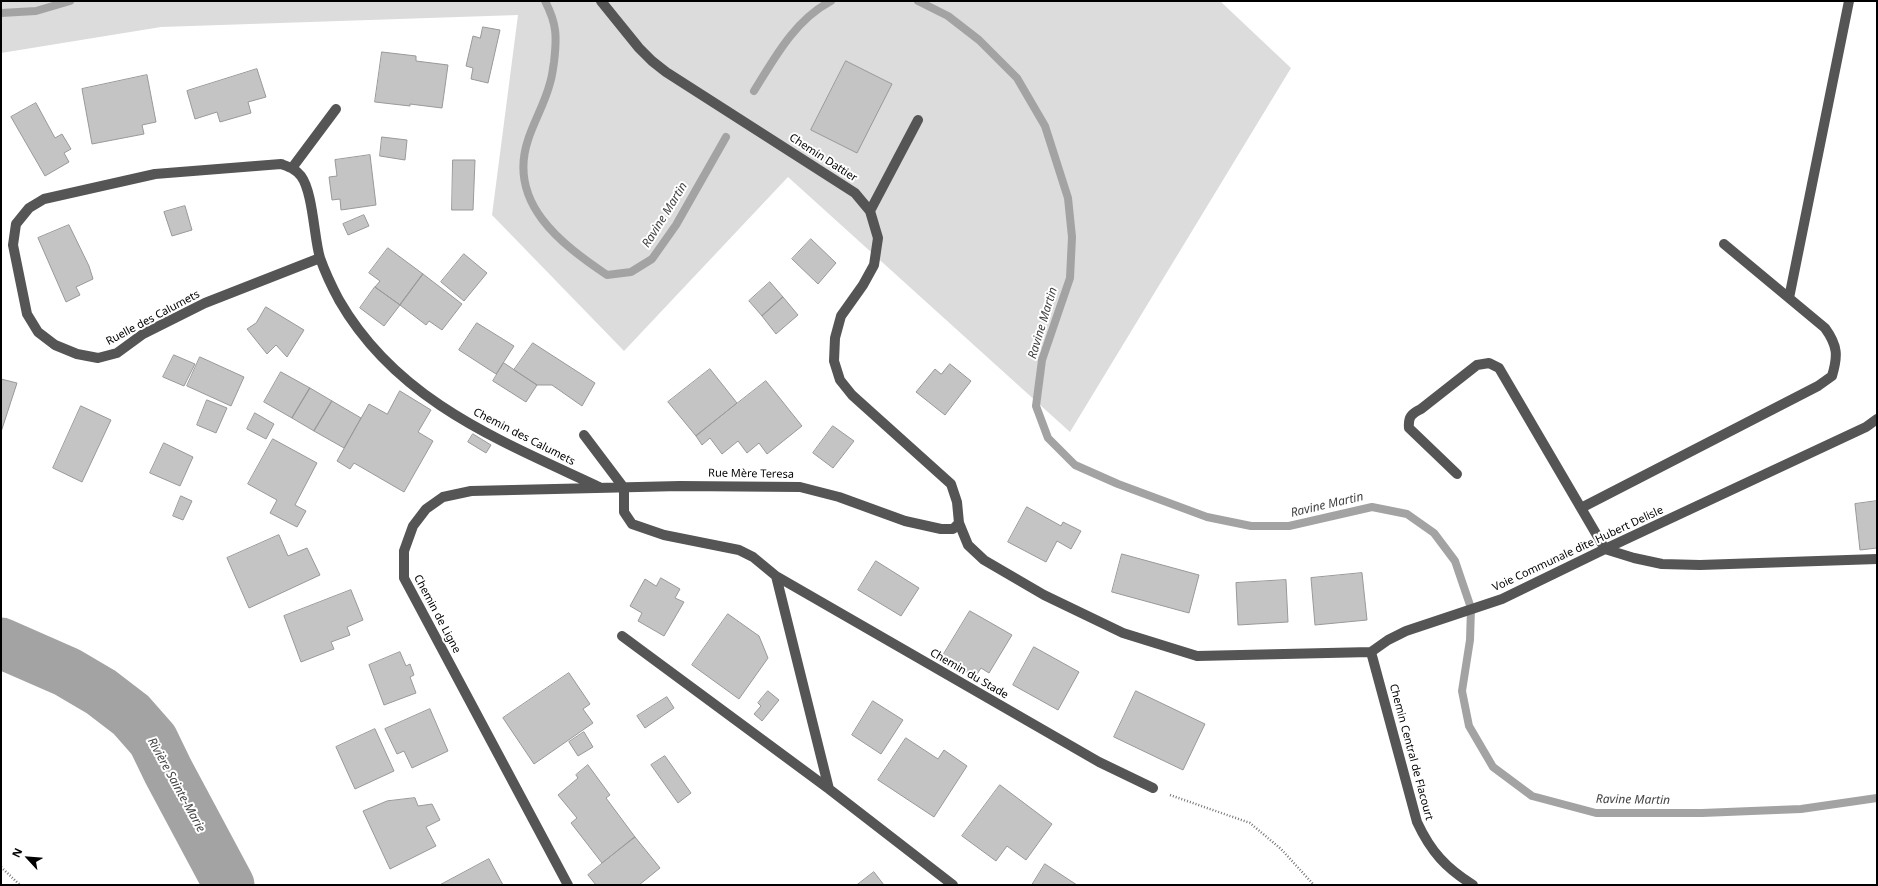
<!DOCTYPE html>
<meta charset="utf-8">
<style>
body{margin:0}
#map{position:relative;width:1878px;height:886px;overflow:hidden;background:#fff;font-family:"Noto Sans",sans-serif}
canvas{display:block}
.frame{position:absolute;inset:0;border:2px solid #000;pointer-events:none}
.north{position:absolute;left:8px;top:838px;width:40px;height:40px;-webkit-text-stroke:3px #fff;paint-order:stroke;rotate:296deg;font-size:11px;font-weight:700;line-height:16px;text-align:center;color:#000}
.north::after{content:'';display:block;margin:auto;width:14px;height:18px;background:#000;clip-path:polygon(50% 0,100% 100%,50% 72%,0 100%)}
</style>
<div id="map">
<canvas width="1878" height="886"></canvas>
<div class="frame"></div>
<div class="north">N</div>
</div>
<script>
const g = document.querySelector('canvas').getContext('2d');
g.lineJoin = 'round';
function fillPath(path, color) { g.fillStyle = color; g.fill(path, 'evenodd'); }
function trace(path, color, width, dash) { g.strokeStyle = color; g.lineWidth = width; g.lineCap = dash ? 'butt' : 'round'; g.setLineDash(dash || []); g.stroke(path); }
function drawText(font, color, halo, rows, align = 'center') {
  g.font = font + ' "Noto Sans",sans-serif'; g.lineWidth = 4; g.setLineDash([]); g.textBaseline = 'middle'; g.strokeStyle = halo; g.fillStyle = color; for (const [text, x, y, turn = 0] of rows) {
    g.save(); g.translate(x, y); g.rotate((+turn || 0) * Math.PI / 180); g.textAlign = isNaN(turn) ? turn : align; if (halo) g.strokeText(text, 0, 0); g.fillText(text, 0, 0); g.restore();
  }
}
fillPath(new Path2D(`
 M1 1H1220L1291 68 1070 432 788 177 624 351 492 215 518 15 161 27 1 53Z`), '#dcdcdc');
trace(new Path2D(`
 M545 1C557 24 557 37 554 62 553 69 552 77 550 83 545 103 534 121 528 140 507 203 561 244 607 275L631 272 652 259 676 225 726 137
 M918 1 948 16 979 40 1017 78 1045 126 1068 198 1072 237 1070 278 1042 360 1036 406 1048 438 1075 465 1118 484 1207 517 1251 526H1289L1372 507 1407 514 1434 533 1455 561 1471 608 1470 640 1462 691 1469 726 1493 767 1532 796 1596 813H1702L1801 809 1877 798
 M1 13 36 11 70 1
 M754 91C775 57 795 20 831 1`), '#a3a3a3', 8);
trace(new Path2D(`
 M1 643 67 672 101 692 131 715 153 740 168 771 229 885`), '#a3a3a3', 51);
const building = new Path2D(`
 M483 27 500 30 488 83 471 79 473 68 466 66 473 36 480 38Z
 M382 52 416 56V61L448 65 442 108 410 104V106L375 102Z
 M846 61 892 84 857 153 811 130Z
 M257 69 266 97 248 102 251 113 220 122 217 112 195 119 187 91Z
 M147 75 156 122 142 125 144 134 92 144 82 89Z
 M36 103 55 138 62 134 71 149 64 153 69 162 45 176 11 117Z
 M382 137 407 140 405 160 380 156Z
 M370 155 376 205 341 210 340 199 332 200 329 177 337 176 335 160Z
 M453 160H475L473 210H452Z
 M185 206 192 230 172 236 164 212Z
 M364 215 369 226 348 235 343 224Z
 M69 225 89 266 93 279 76 287 80 295 66 302 38 238Z
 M811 239 836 263 818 284 792 259Z
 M388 248 423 274 400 305 375 287 380 281 369 273Z
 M464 254 487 273 464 301 441 282Z
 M423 274 462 304 442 330 429 321 426 325 400 305Z
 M770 282 783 297 762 316 749 301Z
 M375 287 400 305 384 326 360 308Z
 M783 297 798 315 776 334 762 316Z
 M266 307 304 330 287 357 276 345 267 354 247 329 256 323Z
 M477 323 514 346 496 374 459 350Z
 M533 343 595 383 582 406 552 385H537L514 370Z
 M174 355 195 364 184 386 163 377Z
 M200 357 244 377 231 406 187 386Z
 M504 363 537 385 526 402 493 381Z
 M950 364 971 381 945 415 916 392 935 369 941 374Z
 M710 369 737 403 696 436 668 402Z
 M281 372 310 388 292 418 264 402Z
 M1 379 17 383 1 432Z
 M766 381 802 426 767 454 759 443 747 453 738 441 722 454 710 438 702 445 696 436Z
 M310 388 332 401 314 431 292 418Z
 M400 391 431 410 418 432 433 441 404 492 354 463 350 469 337 461 369 404 387 414Z
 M207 400 227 408 216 433 197 425Z
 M332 401 361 418 344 448 314 431Z
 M81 406 111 420 82 482 53 468Z
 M255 413 274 424 266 439 247 429Z
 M833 426 854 441 833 468 813 453Z
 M473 434 491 445 486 453 468 442Z
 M273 439 317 463 295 505 306 511 297 527 270 513 277 500 248 484Z
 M164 443 193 457 180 486 150 473Z
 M181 496 192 501 183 520 173 516Z
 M1877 501V548L1860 550 1855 504Z
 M1027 507 1061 526 1063 522 1081 531 1071 549 1057 541 1046 562 1008 542Z
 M279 535 288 556 307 548 320 575 249 608 227 558Z
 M1122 554 1199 575 1189 613 1112 592Z
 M876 561 919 588 901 616 858 590Z
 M1362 573 1367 620 1315 625 1311 578Z
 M661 578 680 589 675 598 684 602 664 636 638 621 642 613 630 606 645 579 656 586Z
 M1286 580 1288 622 1238 625 1236 583Z
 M351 590 363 620 347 627 350 635 331 642 334 649 301 662 284 616Z
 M970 611 1012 635 989 673 981 668 975 677 942 657Z
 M728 614 759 636 768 658 739 699 692 665Z
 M1034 647 1079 672 1058 710 1013 685Z
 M400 652 406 666 410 664 414 675 410 677 416 693 384 705 369 665Z
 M569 673 590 704 583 709 593 723 534 764 503 718Z
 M768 691 779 700 762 721 754 714 761 706 758 703Z
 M1136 691 1205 724 1183 770 1114 737Z
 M667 697 674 708 645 728 637 716Z
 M873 701 903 720 881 754 852 735Z
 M430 709 448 751 412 768 404 751 397 754 385 729Z
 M375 729 394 771 355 789 336 747Z
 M584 732 593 747 578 756 569 742Z
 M906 738 938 759 944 750 967 766 934 817 878 780Z
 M665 756 691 793 678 803 651 765Z
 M588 765 610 795 606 798 635 837 602 863 571 823 577 818 558 795 578 778 576 775Z
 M1000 785 1052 824 1026 860 1007 846 996 861 962 836Z
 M415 798 418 806 432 804 440 820 426 827 436 846 390 869 363 811 387 801Z
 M635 837 660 868 639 885H596L588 875Z
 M489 859 503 885H440Z
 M1045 864 1077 885H1032Z
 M874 872 884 885H857Z`);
fillPath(building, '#c4c4c4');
trace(building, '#999', 1);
trace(new Path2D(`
 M1170 795 1250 823 1281 849 1314 885
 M1 867 20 885`), '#777', 2.5, [1, 2]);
trace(new Path2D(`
 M601 1 639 48 652 61 666 72 855 193 870 211 878 238 874 265 863 285 841 316 835 338 834 361 840 380 852 395 951 484 957 502 959 523 968 545 984 560 1044 595 1123 633 1197 656 1371 652 1388 640 1406 631 1502 599 1605 549 1866 427 1877 419
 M292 168 336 109
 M870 211 918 120
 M320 258 205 303 143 334 117 353 98 358 77 354 55 345 38 332 27 314 13 245 16 224 29 208 44 199 155 174 281 164C289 167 296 169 301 176 313 192 314 238 320 258 325 272 332 287 339 300 397 401 499 440 599 487
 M1789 298 1849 1
 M584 435 624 488
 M1457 474 1409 428C1408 417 1411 414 1421 409L1477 365 1489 363 1499 368 1605 549 1634 558 1662 564 1700 565 1877 559
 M624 488V512L632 524 664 535 739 550 753 557 776 576 829 789
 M1581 508 1818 386 1832 376C1838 356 1838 346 1825 328L1724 244
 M776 576 1099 762 1153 788
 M622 636 829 789 953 885
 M1371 652 1417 822C1431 852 1446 868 1473 885
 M568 885 404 578V551L413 526 426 509 443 497 471 491 680 486 800 487 839 497 905 521 941 529H953L959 523`), '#555', 10);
drawText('11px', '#000', '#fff', [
 ["Chemin Dattier",823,158,33],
 ["Ruelle des Calumets",153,318,-28],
 ["Chemin des Calumets",524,437,27],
 ["Rue Mère Teresa",751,474,1],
 ["Voie Communale dite Hubert Delisle",1578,549,-25],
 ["Chemin de Ligne",437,614,62],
 ["Chemin du Stade",969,674,30],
 ["Chemin Central de Flacourt",1411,752,75]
]);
drawText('italic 12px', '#444', '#fff', [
 ["Ravine Martin",665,215,-58],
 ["Ravine Martin",1043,323,-73],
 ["Ravine Martin",1327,505,-13],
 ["Rivière Sainte-Marie",176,785,61],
 ["Ravine Martin",1633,800,1]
]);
</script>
